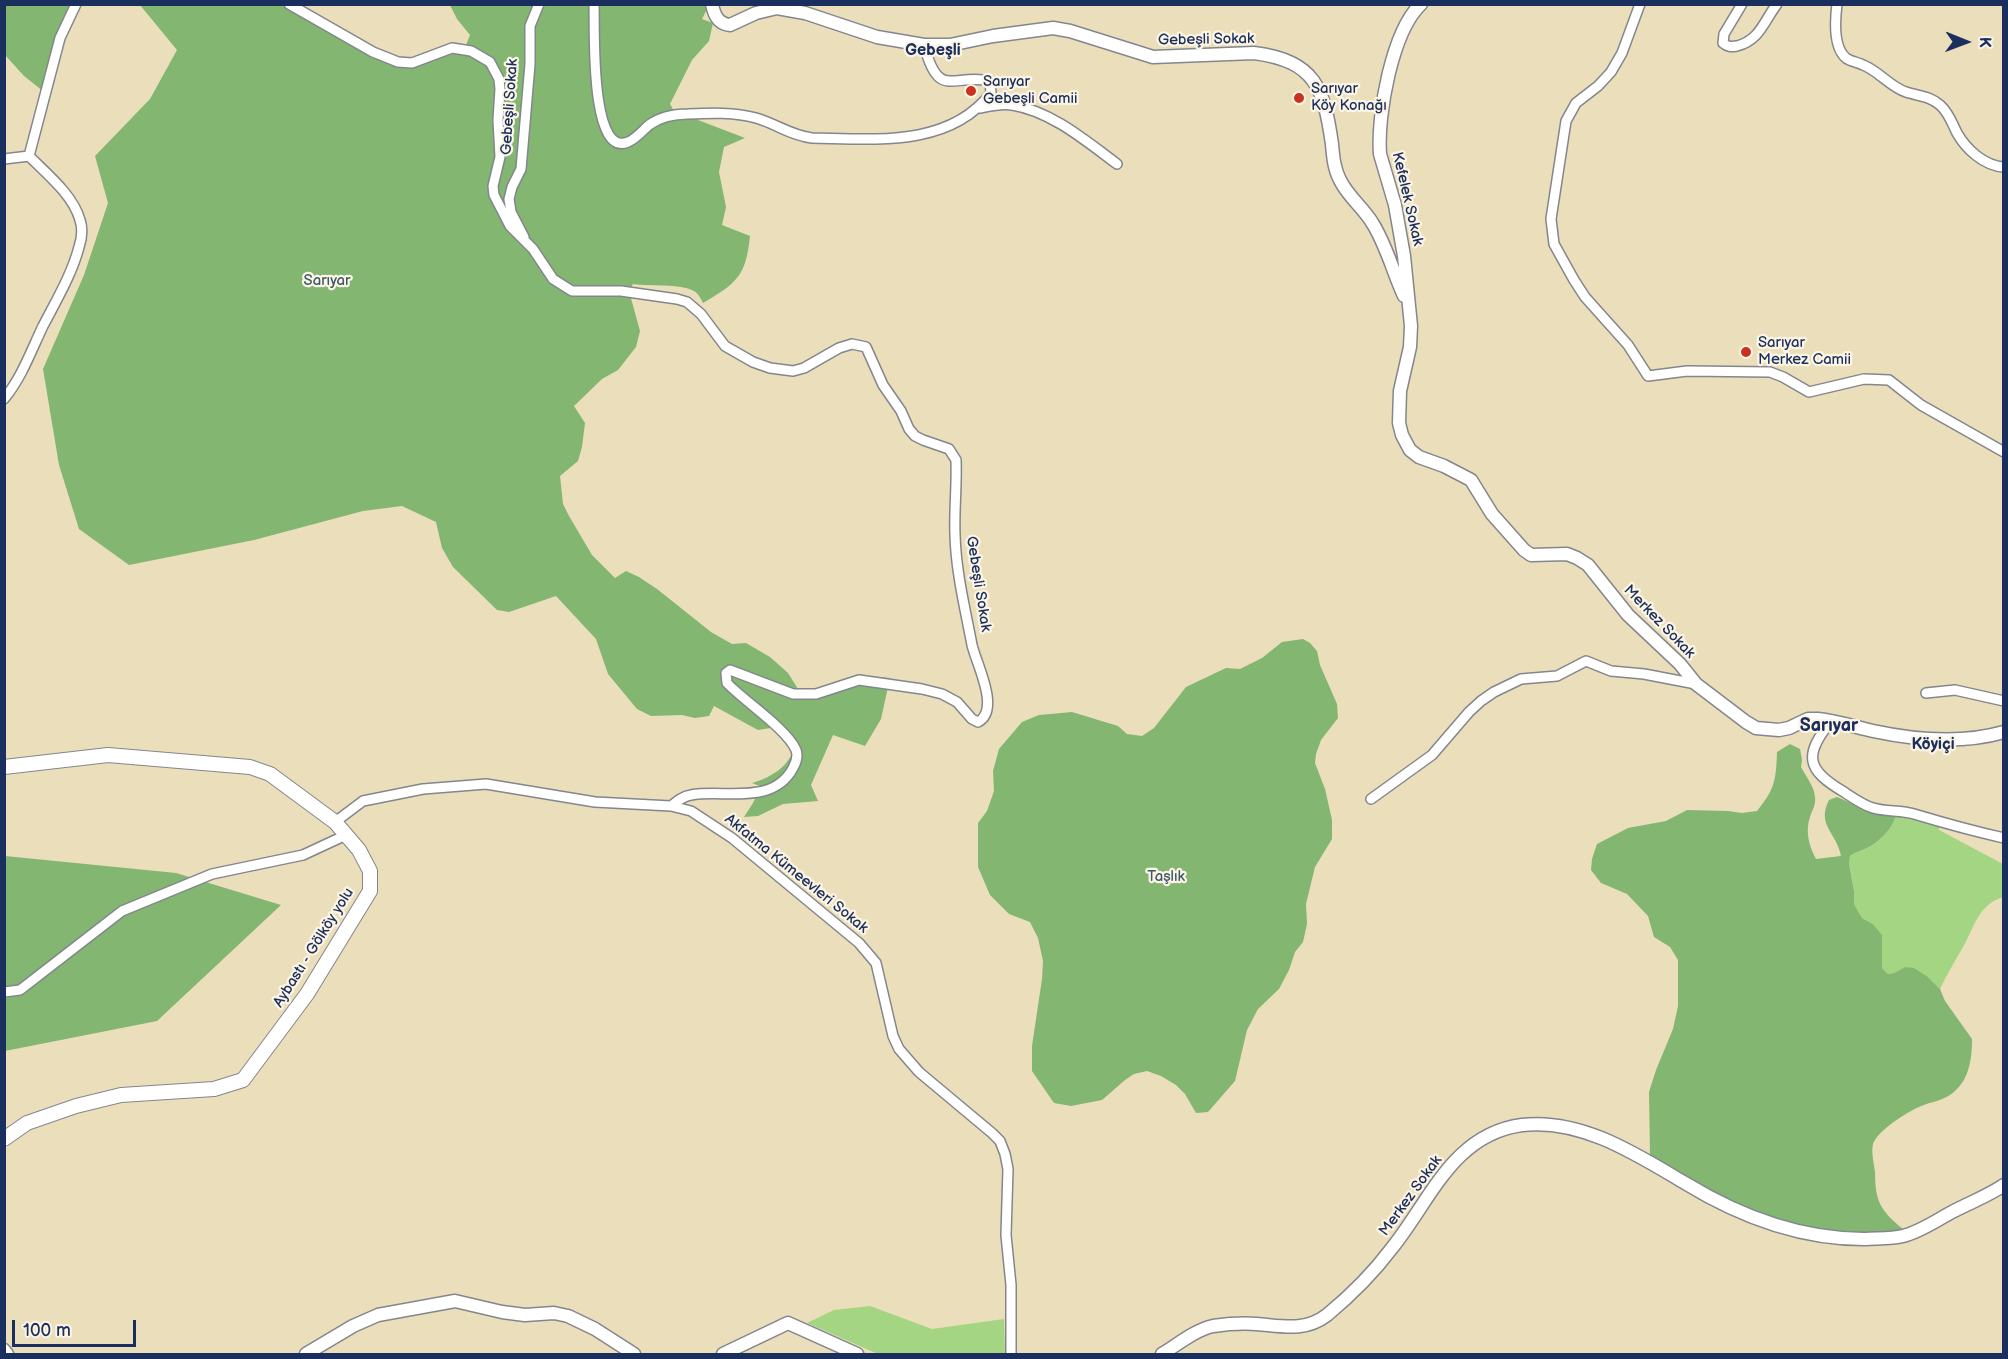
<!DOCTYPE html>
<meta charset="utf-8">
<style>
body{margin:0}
#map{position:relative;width:2008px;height:1359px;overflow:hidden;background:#ebdeba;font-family:"Balsamiq Sans",sans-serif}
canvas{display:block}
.frame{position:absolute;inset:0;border:6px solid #1b2f5e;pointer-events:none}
.north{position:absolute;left:1936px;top:12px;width:60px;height:60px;-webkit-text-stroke:4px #fcf5e5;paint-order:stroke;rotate:91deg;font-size:16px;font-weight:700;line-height:24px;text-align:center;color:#1b2f5e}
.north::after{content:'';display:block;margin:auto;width:21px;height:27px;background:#1b2f5e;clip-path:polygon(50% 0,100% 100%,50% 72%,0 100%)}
.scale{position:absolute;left:12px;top:1320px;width:124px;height:27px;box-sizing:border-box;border:3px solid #1b2f5e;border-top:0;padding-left:8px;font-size:18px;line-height:21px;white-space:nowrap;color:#1b2f5e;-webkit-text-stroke:4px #fcf5e5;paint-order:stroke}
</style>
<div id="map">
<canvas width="2008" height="1359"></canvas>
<div class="frame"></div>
<div class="north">K</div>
<div class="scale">100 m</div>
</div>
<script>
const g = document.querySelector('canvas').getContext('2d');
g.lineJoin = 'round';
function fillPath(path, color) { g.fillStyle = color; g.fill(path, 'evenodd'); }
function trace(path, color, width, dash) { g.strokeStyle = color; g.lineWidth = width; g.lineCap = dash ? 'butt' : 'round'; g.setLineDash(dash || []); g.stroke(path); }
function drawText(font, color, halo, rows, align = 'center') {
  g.font = font + ' "Balsamiq Sans",sans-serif'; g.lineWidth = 4.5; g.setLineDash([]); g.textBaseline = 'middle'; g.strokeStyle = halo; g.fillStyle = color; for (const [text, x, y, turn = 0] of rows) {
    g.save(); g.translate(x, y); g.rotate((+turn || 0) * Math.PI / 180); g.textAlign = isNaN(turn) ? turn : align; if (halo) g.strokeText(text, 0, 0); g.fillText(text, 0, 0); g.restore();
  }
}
fillPath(new Path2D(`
 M1896 816 1939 826V830L2003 864V897C1978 905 1975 926 1963 947 1955 961 1947 974 1940 989L1928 977 1905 967 1894 973 1888 974 1882 968V935L1873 924 1862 918 1854 904V891L1849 864 1850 856C1855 852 1861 851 1867 848 1880 841 1892 829 1896 816Z
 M870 1306 932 1329 1004 1319 1005 1354H878L807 1323 834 1310Z`), '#a4d583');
fillPath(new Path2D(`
 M5 5H72L43 91 24 76 5 55Z
 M140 5H296L387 57 406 59 418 57 450 43 466 45 470 35 457 19 450 5H709L702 19 713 23 709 41 692 60 670 104 674 111 696 110 698 120 745 138 724 147 719 172 726 207 722 225 750 236C746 276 737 283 703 303 701 299 698 293 694 291 680 283 650 287 633 284L629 291 640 331 636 347 618 370 602 379 574 406 585 423 582 447 578 461 560 476 563 504 569 516 592 555 615 578 626 571 639 577 657 589 711 632 732 644 746 643 770 657 788 673 798 689H817L857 675 890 678 881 719 865 746 833 735 811 785 818 801 783 804 758 816 744 817 753 803 760 786 752 783C770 778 791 766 794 746L777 727 758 730 714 706 709 716 695 718 682 715 651 716 637 709 608 674 596 639 556 596 509 612 497 610 453 567 442 548 436 522 402 506 363 511 254 540 129 565 79 529 59 465 43 369 84 275 108 203 95 156 150 99 177 50Z
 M1303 639 1310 643 1317 651 1320 665 1337 704 1338 718 1321 740 1316 754 1315 763 1325 789 1332 820V839L1315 867 1306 904 1307 924 1303 942 1295 952 1289 970 1279 989 1258 1009 1247 1030 1235 1081 1208 1112 1196 1113 1185 1094 1176 1085 1161 1076 1147 1071 1134 1074 1125 1080 1102 1100 1071 1106 1054 1103 1032 1071V1046L1042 979 1043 961 1038 938 1030 922 1009 914 990 895 978 867V823L987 811 994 791 993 771 999 749 1022 722 1039 715 1072 712 1118 726 1127 734 1142 736 1154 728 1186 687 1226 668 1240 669 1262 658 1282 642Z
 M1790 744 1800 749 1802 760 1801 767C1806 777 1815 787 1815 798 1816 805 1812 810 1810 817 1805 831 1809 846 1816 859L1841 856C1837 833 1816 825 1829 800L1837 797 1872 812 1896 816C1892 829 1880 841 1867 848 1861 851 1855 852 1850 856L1849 864 1854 891V904L1862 918 1873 924 1882 935V968L1888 974 1894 973 1905 967 1914 968 1928 977 1940 989 1945 1001 1972 1039C1972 1056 1970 1077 1956 1090 1945 1101 1932 1101 1919 1107 1907 1112 1877 1131 1873 1144 1871 1152 1874 1164 1875 1172 1875 1202 1881 1211 1904 1230 1841 1238 1778 1227 1721 1199 1697 1187 1674 1170 1650 1156L1649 1092 1656 1070 1673 1029 1678 1006V960L1670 947 1654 937 1648 916 1627 894 1601 883 1591 870 1592 859 1597 844 1628 828 1666 821 1687 810 1728 811 1742 813 1757 811C1775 789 1776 780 1777 752Z
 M5 856 176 873 281 905 157 1021 5 1051Z`), '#83b671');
const minor = new Path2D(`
 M289 4 373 52 398 62 412 63 452 48 471 51 490 62 499 79 500 89 498 120 500 157 493 186 494 195 510 226 533 249 553 279 564 286 572 291H621L677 299 687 302 701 314 725 346 753 362 770 368 793 371 804 368 839 348 852 344 866 347 883 385 901 411 909 429 915 436 923 440 949 449 956 460C957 485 954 510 955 535 956 572 965 608 972 645 976 663 1001 710 978 722L972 719 957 702 942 694 922 689 859 680 816 694H793L730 670 726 673 727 683C744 701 787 729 796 750 798 756 796 763 793 768 773 806 724 789 691 795 683 796 677 801 671 806
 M594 4C595 23 589 159 628 142 636 139 643 130 649 125 660 117 675 114 688 114 711 113 734 112 756 118 777 124 789 135 812 138 873 139 949 148 991 93L990 81C952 73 939 101 924 45
 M1640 4 1622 53 1611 72 1598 86 1576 103 1566 121 1551 219 1554 244 1574 280 1585 297 1628 345 1648 376 1687 371 1770 372 1783 377 1809 392 1864 379 1889 380 1921 405 2004 452
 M1742 4 1724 34 1723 43C1728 47 1731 47 1737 46 1760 40 1764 21 1777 4
 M1837 4C1835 20 1833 47 1846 58 1851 62 1858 62 1863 65 1879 71 1890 87 1906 92 1918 96 1930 96 1940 105 1949 113 1952 123 1957 133 1966 149 1984 166 2004 167
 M980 108C990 106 1002 103 1012 105 1051 111 1086 141 1117 164
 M29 156 60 38 76 4
 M4 159 29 156
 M524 237 511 212 509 199 512 187 521 169 530 64V26L539 4
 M4 399C22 377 31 351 43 326 56 301 72 274 79 247 82 238 83 229 80 220 73 195 47 174 29 156
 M1926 693 1955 690 2004 701
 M1832 720C1803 755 1806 770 1844 792 1853 798 1863 805 1873 808 1886 812 1901 810 1914 814 1944 823 1973 831 2004 838
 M1371 799 1432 755 1469 712 1481 701 1494 692 1521 679 1557 676 1586 661 1611 671 1644 674 1696 684
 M335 822 363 801 423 789 486 784 595 802 671 806 691 811 732 838 859 943 876 963 893 1036 899 1049 919 1072 992 1133 1000 1141 1005 1154 1008 1169 1006 1235 1011 1285V1354
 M4 992 20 990 122 911 212 874 303 855 346 835`);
const tertiary = new Path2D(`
 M712 4C714 15 718 24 730 25L756 13 777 8 805 13 877 37 924 45H950L993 36 1053 28 1070 31 1153 57 1254 53C1316 61 1324 89 1332 144 1333 156 1334 169 1340 180 1348 197 1364 208 1373 224 1387 247 1393 272 1404 296
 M1421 4C1392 31 1377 115 1380 154L1395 205 1404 256 1411 326 1410 347 1400 391 1399 423 1402 435 1410 450 1419 457 1444 466 1471 480 1492 514 1524 550 1531 555 1567 554 1577 558 1588 565 1628 615 1680 664 1696 684 1746 722 1756 728 1779 730 1789 728 1808 719H1818C1837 721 1855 727 1873 731 1915 740 1962 744 2004 732
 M4 1350 7 1354
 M306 1354 353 1326 378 1315 455 1301 502 1312 525 1315 554 1313 568 1316 595 1329 634 1354
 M723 1354 788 1323 857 1354
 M1162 1354C1177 1345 1195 1330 1213 1326 1227 1324 1243 1323 1257 1324 1282 1326 1305 1332 1327 1315 1350 1296 1374 1272 1392 1248 1430 1201 1453 1134 1522 1125 1581 1118 1636 1154 1685 1183 1739 1216 1800 1239 1864 1239 1877 1238 1891 1239 1903 1236 1920 1232 1937 1220 1952 1212 1969 1203 1988 1196 2004 1185`);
const secondary = new Path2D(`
 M4 767 108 755 250 767 270 774 335 822 359 850 370 871V891L307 994 243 1080 214 1089 121 1095 76 1106 27 1123 4 1139`);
trace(minor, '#83868c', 12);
trace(tertiary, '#83868c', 15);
trace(secondary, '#83868c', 16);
trace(minor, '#fff', 9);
trace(tertiary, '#fff', 12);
trace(secondary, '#fff', 14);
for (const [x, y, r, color] of [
 [971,91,6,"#c8321e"],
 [1299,98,6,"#c8321e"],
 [1746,352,6,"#c8321e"]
]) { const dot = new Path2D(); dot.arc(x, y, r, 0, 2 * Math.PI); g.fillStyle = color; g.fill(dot); trace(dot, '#fcf5e5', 2); }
drawText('15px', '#1b2f5e', '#fcf5e5', [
 ["Gebeşli Sokak",1206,40,-1],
 ["Gebeşli Sokak",510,107,-86],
 ["Kefelek Sokak",1407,199,77],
 ["Gebeşli Sokak",978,584,81],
 ["Merkez Sokak",1659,622,46],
 ["Akfatma Kümeevleri Sokak",796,874,39],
 ["Aybastı - Gölköy yolu",314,948,-58],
 ["Merkez Sokak",1411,1196,-54]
]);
drawText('15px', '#1b2f5e', '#fcf5e5', [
 ["Sarıyar",983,82],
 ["Gebeşli Camii",983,99],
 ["Sarıyar",1311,89],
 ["Köy Konağı",1311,106],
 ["Sarıyar",1758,343],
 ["Merkez Camii",1758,360]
], 'left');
drawText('15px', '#3d5867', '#fcf5e5', [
 ["Sarıyar",327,281],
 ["Taşlık",1166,877]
]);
drawText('bold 16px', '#1b2f5e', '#fcf5e5', [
 ["Gebeşli",933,51],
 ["Köyiçi",1933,745]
]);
drawText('bold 18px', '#1b2f5e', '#fcf5e5', [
 ["Sarıyar",1829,726]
]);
</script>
